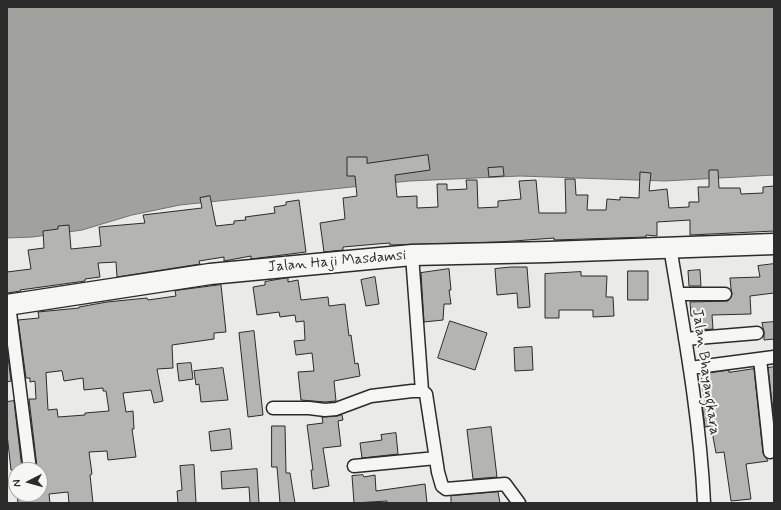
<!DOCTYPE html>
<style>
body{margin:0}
#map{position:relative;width:781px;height:510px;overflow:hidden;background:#eaeae6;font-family:Mynerve,sans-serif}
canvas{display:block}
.frame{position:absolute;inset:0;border:8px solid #2b2b2b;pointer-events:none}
.north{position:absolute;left:8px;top:462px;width:40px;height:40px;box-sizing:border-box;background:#f6f6f2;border:1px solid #a5a5a2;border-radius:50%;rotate:264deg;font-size:11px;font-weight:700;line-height:16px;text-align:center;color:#2b2b2b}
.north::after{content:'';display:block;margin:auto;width:14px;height:18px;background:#2b2b2b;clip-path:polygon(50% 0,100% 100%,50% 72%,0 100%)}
</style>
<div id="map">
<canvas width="781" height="510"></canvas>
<div class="frame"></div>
<div class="north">N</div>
</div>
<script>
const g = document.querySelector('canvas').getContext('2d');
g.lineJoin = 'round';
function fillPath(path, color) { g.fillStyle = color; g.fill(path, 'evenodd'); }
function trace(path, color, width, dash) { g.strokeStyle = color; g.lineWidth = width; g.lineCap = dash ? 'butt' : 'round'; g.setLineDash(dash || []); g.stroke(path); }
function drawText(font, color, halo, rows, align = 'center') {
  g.font = font + ' Mynerve,sans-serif'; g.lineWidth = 4; g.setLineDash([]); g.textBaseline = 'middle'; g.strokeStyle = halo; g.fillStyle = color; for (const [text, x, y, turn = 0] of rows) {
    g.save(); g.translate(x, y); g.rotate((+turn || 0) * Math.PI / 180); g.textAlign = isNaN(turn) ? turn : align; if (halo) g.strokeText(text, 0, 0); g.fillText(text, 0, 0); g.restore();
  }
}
const water = new Path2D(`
 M7 7H774V175L665 181 520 176 409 181 180 205 132 215 82 230 33 237 7 238Z`);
fillPath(water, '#a1a19e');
trace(water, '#727270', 1);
const building = new Path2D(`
 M428 155 430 170 395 175 397 197 417 196V208L438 207 437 184H447V190L467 189 466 180H477L478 208 498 207V201L521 199 519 181 536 180 539 213H566L565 179H575L576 195H588L587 210H606L607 199 620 200V197L639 198 640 172 651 173 649 191 667 189 669 208 689 207V202H699L698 187H709V170H718L719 188H740L741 194 763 193V187L774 186V231L690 235V220L657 222V236L646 235V237L554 240V238L500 242 390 245V243L377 244 343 247V250L324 252 320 223 345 219 343 198 357 196 355 176H347V157H367V163Z
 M503 167 504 176 489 177 488 168Z
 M210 196 216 226 234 224V221L246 220 245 217 275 213 274 207 286 205V202L299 200 306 252 251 259V256L224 261V257L199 261 200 264 117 277 116 262 98 263 100 277 85 279V281L20 290 21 291 7 293V272L31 269 28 250 44 248 43 231 58 229V226L69 225 71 249 101 246 99 227 145 223 143 215 202 208 200 198Z
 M774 264V293L750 296 751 314 712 315 713 329 702 330 701 315 691 316 690 302 728 301 732 294 731 289 730 278 760 277 758 266Z
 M511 267H527L530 307 518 308 517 293 497 295 495 269Z
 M449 269 451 290H449L451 304H444L443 320 424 322 421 273Z
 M700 270 701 286H689L688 271Z
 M628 271H648V300H628Z
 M581 272V276H607L606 297H613L614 316 593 317V310H559V318H545V274Z
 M375 277 379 304 366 306 361 280Z
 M288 278V282L298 280 301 300 328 297 329 306 345 304 349 336 351 335 355 364 358 363 360 376 334 381 336 401 325 402 301 400 298 372 314 371 312 353 296 355 294 341 305 340 304 321 296 322 295 315 280 317 279 312 257 315 253 287 265 285V282Z
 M221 285 226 332 214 333V339L172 345 173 368 157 369 163 401 154 403 151 390 123 393 126 412 133 411 134 429H132L136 457 108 460 107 451 89 452 92 474 90 475 93 503H69L68 492 49 494 50 503H18L17 494H40V492H43L40 467H37L29 399H36L35 381 30 382V378H26L18 320 39 318 38 312 79 308V307L107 302 147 298 148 300 176 296 175 291ZM62 371 64 381 83 378 84 390 103 388V391H106L109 411 85 413V415L58 417 57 409 48 410 46 373Z
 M450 321 487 333 475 370 438 358Z
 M774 322V339L764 340V332L762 323Z
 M254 331 263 415 248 417 239 333Z
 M532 347 533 370 515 371 514 348Z
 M7 349 11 381 7 382Z
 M191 363 193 379 179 381 177 364Z
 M774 367V419L768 368Z
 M223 368 228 400 201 402 199 384 196 385 194 371Z
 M754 369 763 453 768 461 746 464 751 499 731 501 724 452 716 453 711 426 705 427 702 404H705L701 374 729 370V372Z
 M14 401 22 469 11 470 7 434V402Z
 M342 415 343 420 338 421 341 446 323 448 329 486 313 489 311 470H313L307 425 323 423 322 417 337 416Z
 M272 426H285L286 473H290L295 503H280L277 467H272Z
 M491 427 497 477 473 479 467 430Z
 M230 429 232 449 211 451 209 432Z
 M396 433 398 454 362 458 360 443 382 440 381 435Z
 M194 465 196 503H178L177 491 182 490 180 466Z
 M257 469 259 503H250L249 487 222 489 221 472Z
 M363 475 364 477 375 475 376 491 425 484 427 503H387V501L354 503 352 476Z
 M498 492 500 503H451V496Z`);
fillPath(building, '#b4b4b1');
trace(building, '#2b2b2b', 1);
const minor = new Path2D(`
 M670 247C684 332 700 417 704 503
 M412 255 422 391
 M678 294H725
 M9 305 30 470
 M685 339 757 333
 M760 359 770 452
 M690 368 774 357
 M273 408H309L325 410 336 409 371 396 412 391H422L426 394 438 472 442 486 446 489 505 484 519 503
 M354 466 436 458`);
const trunk = new Path2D(`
 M7 305 210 274 412 255 548 252 774 244`);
trace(minor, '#2b2b2b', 15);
trace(trunk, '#2b2b2b', 23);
trace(minor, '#f6f6f2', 12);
trace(trunk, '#f6f6f2', 20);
drawText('15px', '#2b2b2b', '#f6f6f2', [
 ["Jalan Haji Masdamsi",337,262,-5],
 ["Jalan Bhayangkara",705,372,82]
]);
</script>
